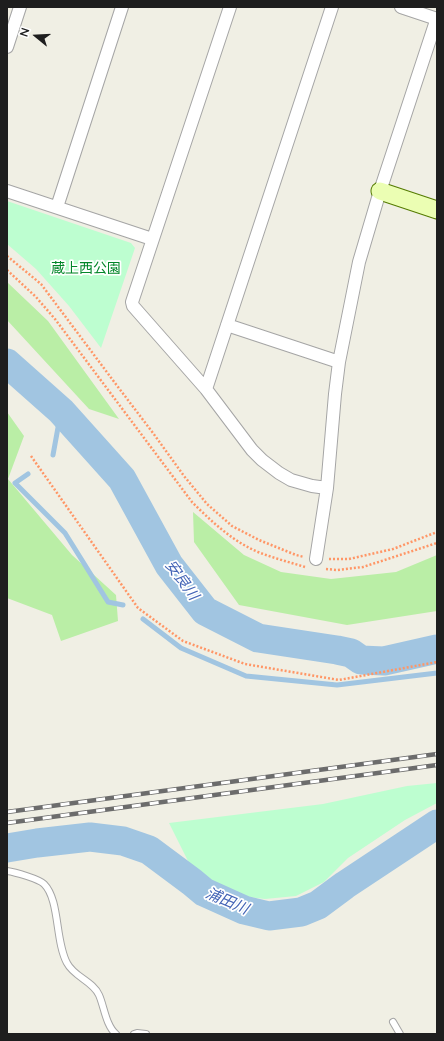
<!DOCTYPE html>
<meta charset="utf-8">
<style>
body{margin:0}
#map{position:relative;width:444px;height:1041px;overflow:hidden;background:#f0efe4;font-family:Lato,sans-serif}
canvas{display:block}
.frame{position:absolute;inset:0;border:8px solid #1e1e1e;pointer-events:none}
.north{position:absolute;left:16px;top:16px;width:40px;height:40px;-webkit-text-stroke:3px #fff;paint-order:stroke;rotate:288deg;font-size:11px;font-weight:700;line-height:16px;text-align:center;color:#1e1e1e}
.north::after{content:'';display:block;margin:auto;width:14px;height:18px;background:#1e1e1e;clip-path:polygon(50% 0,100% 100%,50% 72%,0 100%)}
</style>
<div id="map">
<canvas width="444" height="1041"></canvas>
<div class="frame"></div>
<div class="north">N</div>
</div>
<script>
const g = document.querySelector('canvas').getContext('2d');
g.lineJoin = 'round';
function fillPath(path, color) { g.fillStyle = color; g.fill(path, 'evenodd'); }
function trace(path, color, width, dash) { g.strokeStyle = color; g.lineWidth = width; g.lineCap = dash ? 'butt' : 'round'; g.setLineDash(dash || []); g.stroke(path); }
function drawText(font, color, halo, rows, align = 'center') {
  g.font = font + ' Lato,"Noto Sans JP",sans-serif'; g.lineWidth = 3.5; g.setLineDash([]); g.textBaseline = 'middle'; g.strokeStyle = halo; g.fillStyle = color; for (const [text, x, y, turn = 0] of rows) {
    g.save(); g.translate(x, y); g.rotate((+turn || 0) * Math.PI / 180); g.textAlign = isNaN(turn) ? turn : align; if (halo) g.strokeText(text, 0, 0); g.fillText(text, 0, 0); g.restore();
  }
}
fillPath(new Path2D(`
 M7 282 48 321 119 419 89 409 7 320Z
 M7 412 24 436 8 479 72 555 116 595 118 621 61 641 52 615 7 598Z
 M193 512 244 555 281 572 331 579 396 572 437 555V611L347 625 239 605 194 542Z`), '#baeea6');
fillPath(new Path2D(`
 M7 201 131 243 135 248 101 348 69 306 36 269 7 244Z
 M437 783V803L405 820 348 858 324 882 296 896 265 899 240 896 216 888 190 865 169 823 323 804 407 786Z`), '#bdfed0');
trace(new Path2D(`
 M53 455 61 411
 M28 474 15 483 65 533 108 602 123 605
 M143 619 181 648 246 676 337 685 437 673`), '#a1c5e1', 5);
trace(new Path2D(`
 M7 363 61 411 122 479 169 565 205 611 258 638 337 650 351 653 361 660 384 661 437 649
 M7 848 37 843 90 837 123 841 149 850 192 882 204 892 244 910 269 916 301 912 318 905 345 885 437 824`), '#a1c5e1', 29);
const lane = new Path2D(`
 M7 871C15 872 39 879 44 884 60 900 55 941 67 963 74 977 93 981 99 995 104 1006 106 1026 116 1034
 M393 1022 400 1034
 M134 1034 137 1033 146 1034`);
const street = new Path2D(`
 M230 7 132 302 133 306 206 389 252 450 262 460 279 473 291 480 312 486 327 488
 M401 7 437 19
 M7 47 20 7
 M7 191 152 239
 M57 207 122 7
 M227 325 339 362
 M206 389 332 7
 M316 559 327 488 335 394 339 362 359 262 380 191 437 18`);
const secondary = new Path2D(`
 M380 191 437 210`);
trace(lane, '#a5a5a5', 8);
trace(street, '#a5a5a5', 14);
trace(secondary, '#547b00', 19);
trace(new Path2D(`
 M7 256 41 284 115 383 153 433 184 476 207 504 232 526 259 540 296 555 304 557
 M7 270 36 297 55 319 192 502C211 521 232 541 258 552 273 558 289 562 305 567
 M31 456 138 608 183 641 245 664 339 680 437 662
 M329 559H349L393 549 437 532
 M326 569 337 570 363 567 437 543`), '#ff9666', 2.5, [2, 2]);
trace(lane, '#fff', 6);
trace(street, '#fff', 12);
trace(secondary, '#ebfeb3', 17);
const rail = new Path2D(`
 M7 812 437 754
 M7 823 437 765`);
trace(rail, '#6c6c6c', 4.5);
trace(rail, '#fff', 3, [9]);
drawText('14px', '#038629', '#fff', [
 ["蔵上西公園",86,268]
]);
drawText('italic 15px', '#4364b6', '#fff', [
 ["安良川",182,580,54],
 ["浦田川",227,901,23]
]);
</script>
